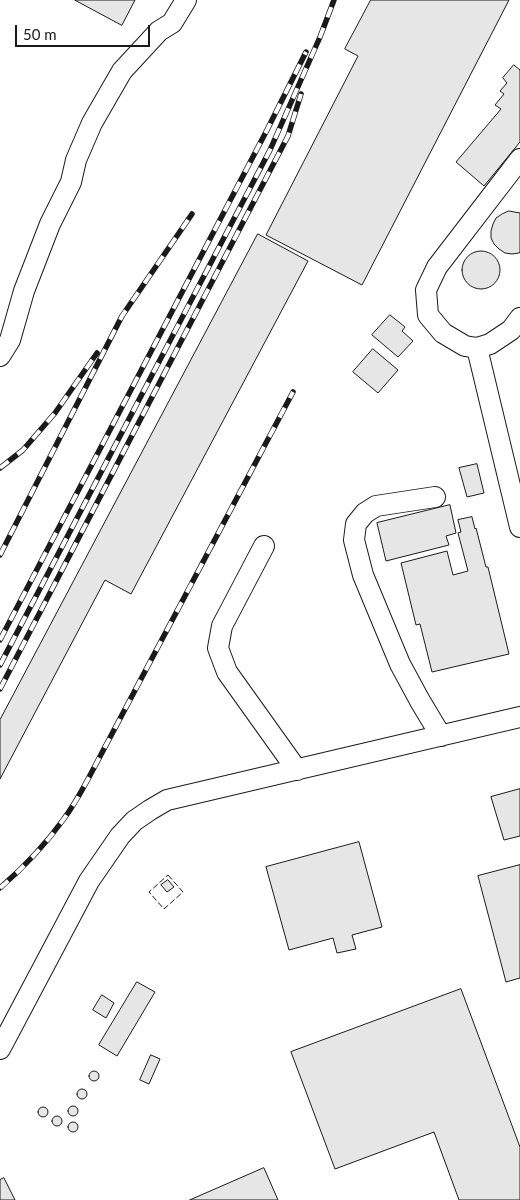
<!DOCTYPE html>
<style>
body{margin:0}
#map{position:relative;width:520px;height:1200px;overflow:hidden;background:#fff;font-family:Lato,sans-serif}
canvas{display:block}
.scale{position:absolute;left:15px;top:25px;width:135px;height:22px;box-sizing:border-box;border:2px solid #1a1a1a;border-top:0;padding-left:6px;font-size:15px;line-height:18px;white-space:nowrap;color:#1a1a1a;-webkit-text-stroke:4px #fff;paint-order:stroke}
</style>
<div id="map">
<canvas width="520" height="1200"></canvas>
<div class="scale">50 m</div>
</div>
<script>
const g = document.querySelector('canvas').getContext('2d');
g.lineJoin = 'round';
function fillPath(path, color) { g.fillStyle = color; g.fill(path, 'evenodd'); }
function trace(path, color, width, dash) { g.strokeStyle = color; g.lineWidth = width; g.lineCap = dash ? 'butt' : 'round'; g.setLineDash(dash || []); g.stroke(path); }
const building = new Path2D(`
 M75 0H135L122 25Z
 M371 0H509L362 285 266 235 358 56 345 49Z
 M514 65 520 70V142L484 186 456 162 501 109 495 105 504 94 500 91 507 83 503 78Z
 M509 211 520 213V252L519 253 512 254 505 253 499 249 494 244 491 238V231L493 224 496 218 502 214Z
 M258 234 308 261 131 594 105 580 0 779V720Z
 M462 270a19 19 0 1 1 38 0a19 19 0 1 1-38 0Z
 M390 315 405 327 402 331 413 341 398 357 372 335Z
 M373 349 398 370 378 393 353 372Z
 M477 464 484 493 467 497 459 468Z
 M450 505 456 533 446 536 449 545 386 561 377 523Z
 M472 517 475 529 476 528 486 567H488L509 654 432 672 420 624 416 625 401 563 447 551 453 575 468 571 458 533 461 532 458 520Z
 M520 789V836L504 840 491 797Z
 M359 842 382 927 352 935 356 949 337 953 333 938 289 950 266 867Z
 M520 865V978L506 982 478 876Z
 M168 880 174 887 167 892 161 885Z
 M137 982 155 992 117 1056 99 1045Z
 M461 989 520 1147V1200H459L434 1132 335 1169 291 1052Z
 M102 995 114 1003 106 1018 93 1010Z
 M151 1055 160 1059 149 1084 140 1080Z
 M89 1076a5 5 0 1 1 10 0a5 5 0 1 1-10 0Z
 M77 1094a5 5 0 1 1 10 0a5 5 0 1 1-10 0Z
 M68 1111a5 5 0 1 1 10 0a5 5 0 1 1-10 0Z
 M38 1112a5 5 0 1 1 10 0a5 5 0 1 1-10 0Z
 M52 1121a5 5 0 1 1 10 0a5 5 0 1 1-10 0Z
 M68 1127a5 5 0 1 1 10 0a5 5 0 1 1-10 0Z
 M264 1168 278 1200H190Z
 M4 1178 15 1200H0V1180Z`);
fillPath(building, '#e6e6e6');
trace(building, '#1a1a1a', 1);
const minor = new Path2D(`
 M520 159 437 267 426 290 428 315 443 333 465 346 477 348 490 344 511 330 520 318
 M477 348 520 527
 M0 356 10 340 24 291 50 224 71 182 76 160 92 123 122 71 159 31 172 23 186 0
 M435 497 376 506 365 513 356 524 354 540 363 575 400 664 420 701 441 736
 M264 546 222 626 218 648 227 672 297 770
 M0 1049 89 881 120 836 134 821 150 810 167 800 520 717`);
trace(minor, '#1a1a1a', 22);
trace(minor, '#fff', 20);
const rail = new Path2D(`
 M0 468 23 450 55 413 97 353
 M0 555 122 316 192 214
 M0 640 267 130 306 52
 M0 665 270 150 320 37 334 0
 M0 689 288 136 301 94
 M0 888C23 868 45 845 63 820 72 808 80 794 87 781L293 392`);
trace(rail, '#1a1a1a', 5.5);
trace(rail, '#fff', 4, [11]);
trace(new Path2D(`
 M168 875 183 892 164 909 149 892Z`), '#1a1a1a', 1, [6, 2.5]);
</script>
